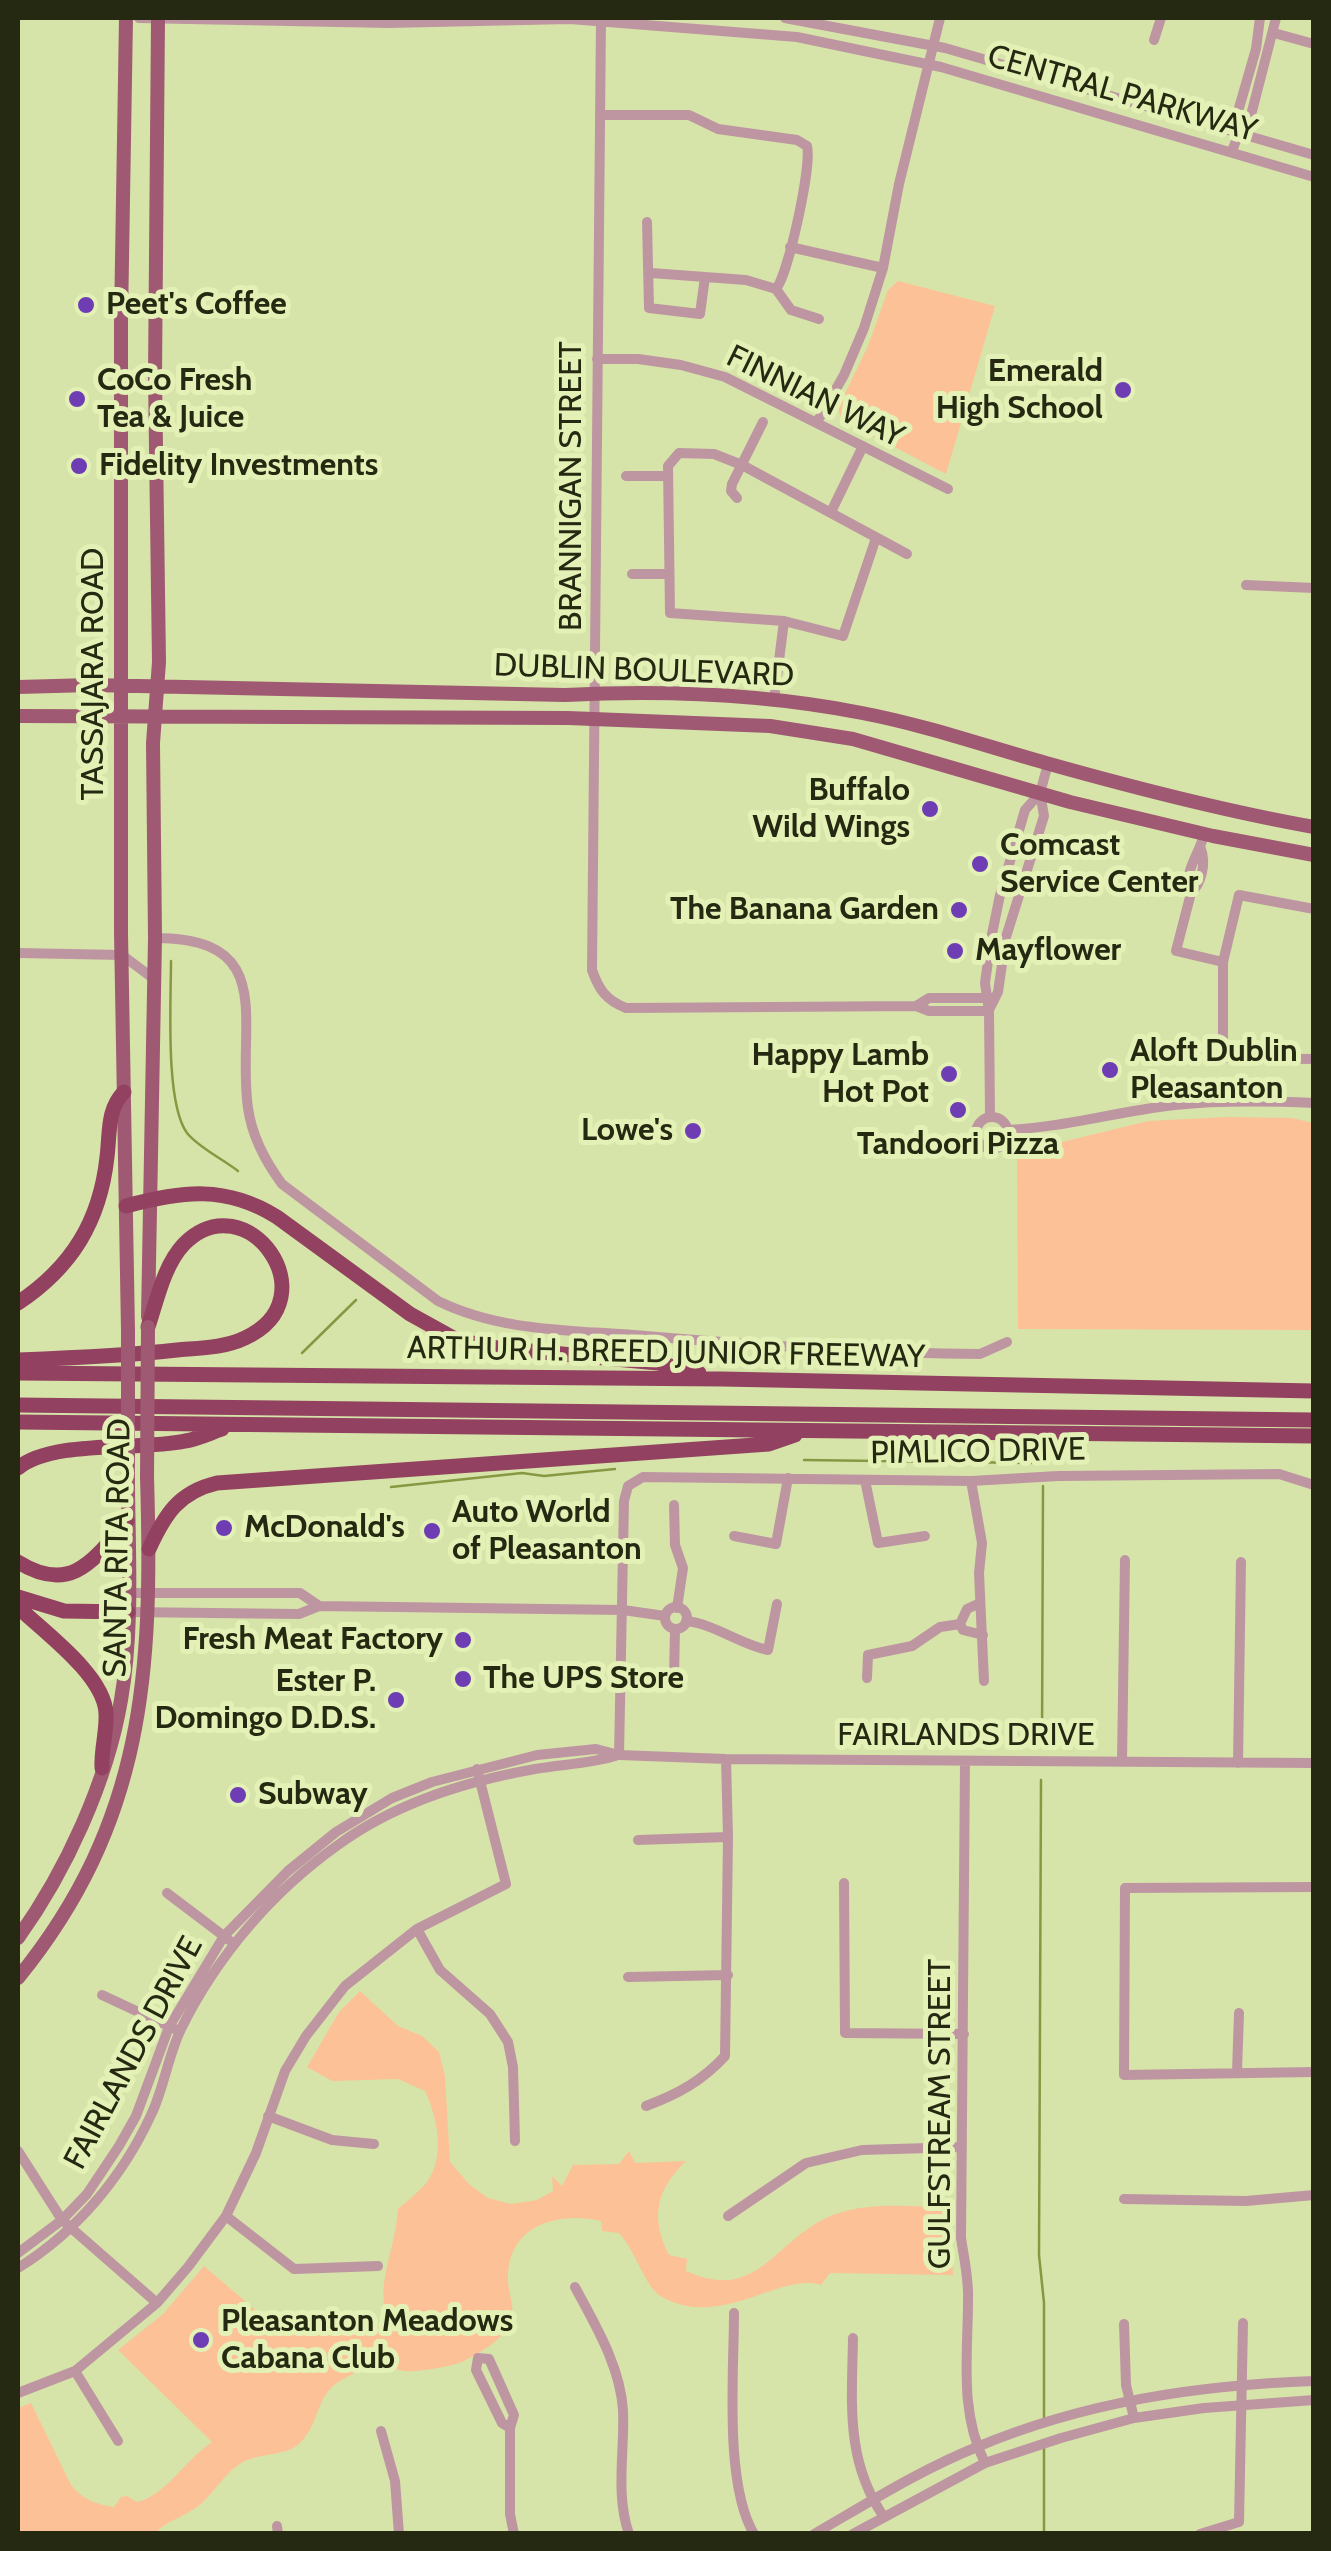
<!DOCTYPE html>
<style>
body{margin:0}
#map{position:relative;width:1331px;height:2551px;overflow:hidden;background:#d7e4a9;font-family:Cabin,sans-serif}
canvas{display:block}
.frame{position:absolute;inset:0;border:20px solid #252912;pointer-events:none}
</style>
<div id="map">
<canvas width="1331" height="2551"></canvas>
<div class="frame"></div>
</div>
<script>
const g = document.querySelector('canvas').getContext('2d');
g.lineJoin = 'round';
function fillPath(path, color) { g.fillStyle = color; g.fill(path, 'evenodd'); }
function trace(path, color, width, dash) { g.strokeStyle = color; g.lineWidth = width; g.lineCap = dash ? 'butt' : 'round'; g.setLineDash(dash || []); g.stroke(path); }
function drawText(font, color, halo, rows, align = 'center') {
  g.font = font + ' Cabin,sans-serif'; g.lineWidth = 10; g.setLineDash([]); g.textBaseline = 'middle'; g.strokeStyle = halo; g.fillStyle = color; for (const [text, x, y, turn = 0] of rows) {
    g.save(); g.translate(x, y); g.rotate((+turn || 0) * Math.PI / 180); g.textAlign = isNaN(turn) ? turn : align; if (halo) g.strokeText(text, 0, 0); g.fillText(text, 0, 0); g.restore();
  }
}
fillPath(new Path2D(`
 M898 281 995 306 946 474 841 419 838 408 868 346 888 290Z
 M1227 1117 1292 1118 1313 1123V1330L1018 1329 1017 1153 1148 1121Z
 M360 1991 398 2026 422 2036 439 2052 445 2076 450 2162 470 2185 488 2198 511 2204 537 2200 553 2191 552 2176 562 2186 573 2165 619 2164 629 2151 635 2163 686 2161C656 2190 650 2218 669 2255L687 2259 686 2271C760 2304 773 2239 833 2215 869 2201 911 2207 949 2207L953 2275 830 2273 821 2285C780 2272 721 2330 662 2297 645 2288 636 2251 619 2233L602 2231 601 2221C557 2211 507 2226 508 2279 508 2296 517 2307 509 2323 500 2343 482 2351 464 2361 455 2366 414 2373 404 2371 391 2368 382 2363 367 2367 360 2368 354 2374 347 2377 313 2393 323 2420 300 2443 288 2456 259 2453 243 2462 223 2473 214 2496 194 2509 182 2518 165 2521 156 2533L18 2534V2408L31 2403 71 2485C84 2500 95 2504 114 2507L121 2497 127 2496 137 2502C165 2496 185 2460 212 2442L118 2350 163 2314 204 2266 272 2324 293 2328 386 2325C385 2312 382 2296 384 2283 388 2257 396 2236 398 2209 407 2201 419 2192 427 2182 446 2156 437 2117 425 2091L398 2079 332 2081 307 2067 339 2012Z`), '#fcc196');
trace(new Path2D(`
 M171 961C171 1001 165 1103 187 1133 199 1148 223 1159 238 1171
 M302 1353 356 1300
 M804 1460 1031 1463
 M391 1487 522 1473 544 1476 615 1469
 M1042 1743 1043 1486
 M1041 1780 1039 2255 1044 2303V2418
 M1044 2534V2446`), '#889842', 2.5);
trace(new Path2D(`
 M139 18 388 23 570 19 797 37 941 67 1314 177
 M601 18 592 970C599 990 606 1000 626 1008L916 1006 929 1011H989
 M785 18 945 48 1314 155
 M1274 33 1314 44
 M1154 40 1161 18
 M601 115H689L718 129 797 140 807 146C812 166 788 275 776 289L746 280 651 273
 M1239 133 1237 115 1256 49 1260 18
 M1232 151 1239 133 1250 119 1276 18
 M647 222 649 308 700 314 705 277
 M790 247 883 268
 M776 289 791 310 819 319
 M597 359H638L681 365 725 377 948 489
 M817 422 844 375 864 328 883 268 899 184 940 18
 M626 476H668
 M737 498 731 491 732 484 763 422
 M831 512 863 446
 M876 538 843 636 784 621 670 613 668 466 679 453 714 454 742 465 907 554
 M632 574H669
 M1246 585 1314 588
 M774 700 784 621
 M1201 849C1206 863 1202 883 1191 893 1182 872 1200 854 1204 834
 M1191 893 1176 951 1223 962
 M1314 909 1239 895 1223 962V1058L1314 1059
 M155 938C280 938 236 1024 248 1108 252 1137 265 1161 282 1184L438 1301C499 1331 568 1330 634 1335 750 1345 864 1353 980 1354L1007 1342
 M18 953 122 955 154 979
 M916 1006 929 998H992
 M989 1010 998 992 1006 937 1044 816 1040 793
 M976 1133a16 16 0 1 1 32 0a16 16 0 1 1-32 0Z
 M990 1117 989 1011 985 983 991 939 1000 895 1025 810 1040 793 1048 764
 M1008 1130C1065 1127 1119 1111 1175 1105 1222 1100 1267 1101 1314 1103
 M865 1480 878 1543 925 1536
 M971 1481 982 1543 979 1573 984 1681
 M674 1505 675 1545 683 1568 677 1608
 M734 1536 776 1544 788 1478
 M128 1593H300L319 1606
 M980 1603 967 1609 960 1624 963 1630 983 1635
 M665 1618a11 11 0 1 1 22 0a11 11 0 1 1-22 0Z
 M128 1612 299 1614 319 1606 623 1610 665 1616
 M686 1621C715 1624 739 1644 768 1650L777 1604
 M674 1678 675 1629
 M867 1678 868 1655 912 1646 940 1627 960 1624
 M619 1755 624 1501 628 1486 643 1477 971 1481 1058 1476 1279 1474 1314 1485
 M965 1761 961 2238C964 2258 969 2280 968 2300 968 2355 959 2412 985 2463
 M1122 1762 1125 1560
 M1238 1763 1241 1562
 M638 1840 728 1837
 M844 1883 845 2033 964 2034
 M1314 1887 1125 1888 1124 2075 1314 2072
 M167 1893 229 1940
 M417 1929 440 1970 490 2014 508 2042 513 2067 515 2141
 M628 1977 728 1975
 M102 1995 175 2029
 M1237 2072 1239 2013
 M646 2106C678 2094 702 2081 725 2056L728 1837 726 1759
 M268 2116 332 2140 374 2144
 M18 2151 62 2220 157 2303
 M1124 2199 1246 2201 1314 2195
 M226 2216 294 2269 378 2266
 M728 2216 806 2163 862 2150 962 2147
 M18 2253 62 2220 87 2194 119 2146 136 2116 169 2027 224 1936 288 1871 336 1832 392 1798 432 1782 537 1755 596 1749 619 1755 726 1759 1314 1763
 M18 2268C76 2232 122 2178 151 2115 164 2088 168 2056 181 2029 217 1956 272 1892 338 1845 395 1803 467 1781 535 1769 563 1764 591 1764 618 1755
 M575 2287C595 2325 620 2365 623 2410 625 2450 615 2494 629 2534
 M734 2313C734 2372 724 2484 754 2534
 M1124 2324 1126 2385 1134 2418
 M853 2338C852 2402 845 2461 884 2517
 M75 2371 118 2441
 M18 2393 75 2371 157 2303 188 2267 226 2216 256 2153 285 2071 306 2036 345 1986 417 1929 506 1884 477 1769
 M510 2428 502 2423 476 2370 478 2358 489 2359 514 2415 510 2428V2514L514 2534
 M381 2431 395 2481 399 2534
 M277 2526 278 2534
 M814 2534C868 2503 920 2470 977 2447 1084 2402 1198 2385 1314 2381
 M853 2534 985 2463 1061 2438 1134 2418 1204 2408 1314 2400
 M1200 2534 1239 2522 1243 2323`), '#be96a2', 10);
trace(new Path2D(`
 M126 18 121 320V932L128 1331
 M18 687 91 685 565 695C664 690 765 694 862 713 925 725 985 746 1046 763 1135 788 1223 811 1314 827
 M18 716 568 718 770 726 853 739 1070 802 1213 836 1314 855
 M148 1317 155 938 153 743 159 662 155 376 158 18
 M18 1938C66 1871 107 1782 121 1700 135 1620 127 1536 128 1455
 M18 1978C145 1822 153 1671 147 1477`), '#9f5972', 14);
trace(new Path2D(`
 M126 1206C182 1191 226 1185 277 1217L410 1314 457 1340 498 1348 658 1363 699 1373
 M18 1303C72 1267 100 1221 107 1157 110 1133 107 1109 124 1092
 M18 1360C71 1358 124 1356 177 1350 199 1348 224 1348 245 1338 332 1298 246 1181 184 1244 164 1265 157 1300 148 1327
 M18 1373 722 1379 1314 1391
 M18 1405 1314 1420
 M18 1422 1314 1436
 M18 1468C53 1439 140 1451 185 1441 198 1439 210 1433 222 1429
 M149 1549C165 1514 179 1492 217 1483L769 1444 795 1435
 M18 1562C71 1595 94 1560 127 1521
 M18 1597 64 1611 128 1612
 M18 1607C44 1632 104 1675 106 1713 107 1732 101 1749 102 1768`), '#924260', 15);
trace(new Path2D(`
 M128 1455V1331
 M147 1477 148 1327`), '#9f5972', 14);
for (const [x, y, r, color] of [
 [86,305,10,"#6e3db4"],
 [1123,390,10,"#6e3db4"],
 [77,399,10,"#6e3db4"],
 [79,466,10,"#6e3db4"],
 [930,809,10,"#6e3db4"],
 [980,864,10,"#6e3db4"],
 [959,910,10,"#6e3db4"],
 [955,951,10,"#6e3db4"],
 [1110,1070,10,"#6e3db4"],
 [949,1074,10,"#6e3db4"],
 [958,1110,10,"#6e3db4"],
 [693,1131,10,"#6e3db4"],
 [224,1528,10,"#6e3db4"],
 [432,1531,10,"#6e3db4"],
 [463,1640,10,"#6e3db4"],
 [463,1679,10,"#6e3db4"],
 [396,1700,10,"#6e3db4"],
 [238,1795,10,"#6e3db4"],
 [201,2340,10,"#6e3db4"]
]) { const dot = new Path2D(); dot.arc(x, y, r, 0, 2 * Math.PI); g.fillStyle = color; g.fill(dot); trace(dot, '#e4f1b6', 4); }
drawText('32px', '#252912', '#e4f1b6', [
 ["CENTRAL PARKWAY",1122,94,16],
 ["FINNIAN WAY",815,397,26],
 ["BRANNIGAN STREET",572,486,-90],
 ["DUBLIN BOULEVARD",644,671,2],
 ["TASSAJARA ROAD",94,674,-90],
 ["ARTHUR H. BREED JUNIOR FREEWAY",666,1353,1],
 ["PIMLICO DRIVE",978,1452,-1],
 ["SANTA RITA ROAD",118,1548,-89],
 ["FAIRLANDS DRIVE",966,1736],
 ["FAIRLANDS DRIVE",134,2053,-62],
 ["GULFSTREAM STREET",941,2114,-90]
]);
drawText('bold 32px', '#252912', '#e4f1b6', [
 ["Peet's Coffee",106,305],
 ["Emerald",1103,372,"right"],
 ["High School",1103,409,"right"],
 ["CoCo Fresh",97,381],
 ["Tea & Juice",97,418],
 ["Fidelity Investments",99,466],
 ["Buffalo",910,791,"right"],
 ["Wild Wings",910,828,"right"],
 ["Comcast",1000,846],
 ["Service Center",1000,883],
 ["The Banana Garden",939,910,"right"],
 ["Mayflower",975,951],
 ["Aloft Dublin",1130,1052],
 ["Pleasanton",1130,1089],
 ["Happy Lamb",929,1056,"right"],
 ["Hot Pot",929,1093,"right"],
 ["Lowe's",673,1131,"right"],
 ["Tandoori Pizza",958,1145,"center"],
 ["Auto World",452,1513],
 ["of Pleasanton",452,1550],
 ["McDonald's",244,1528],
 ["Fresh Meat Factory",443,1640,"right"],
 ["The UPS Store",483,1679],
 ["Ester P.",376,1682,"right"],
 ["Domingo D.D.S.",376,1719,"right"],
 ["Subway",258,1795],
 ["Pleasanton Meadows",221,2322],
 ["Cabana Club",221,2359]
], 'left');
</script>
